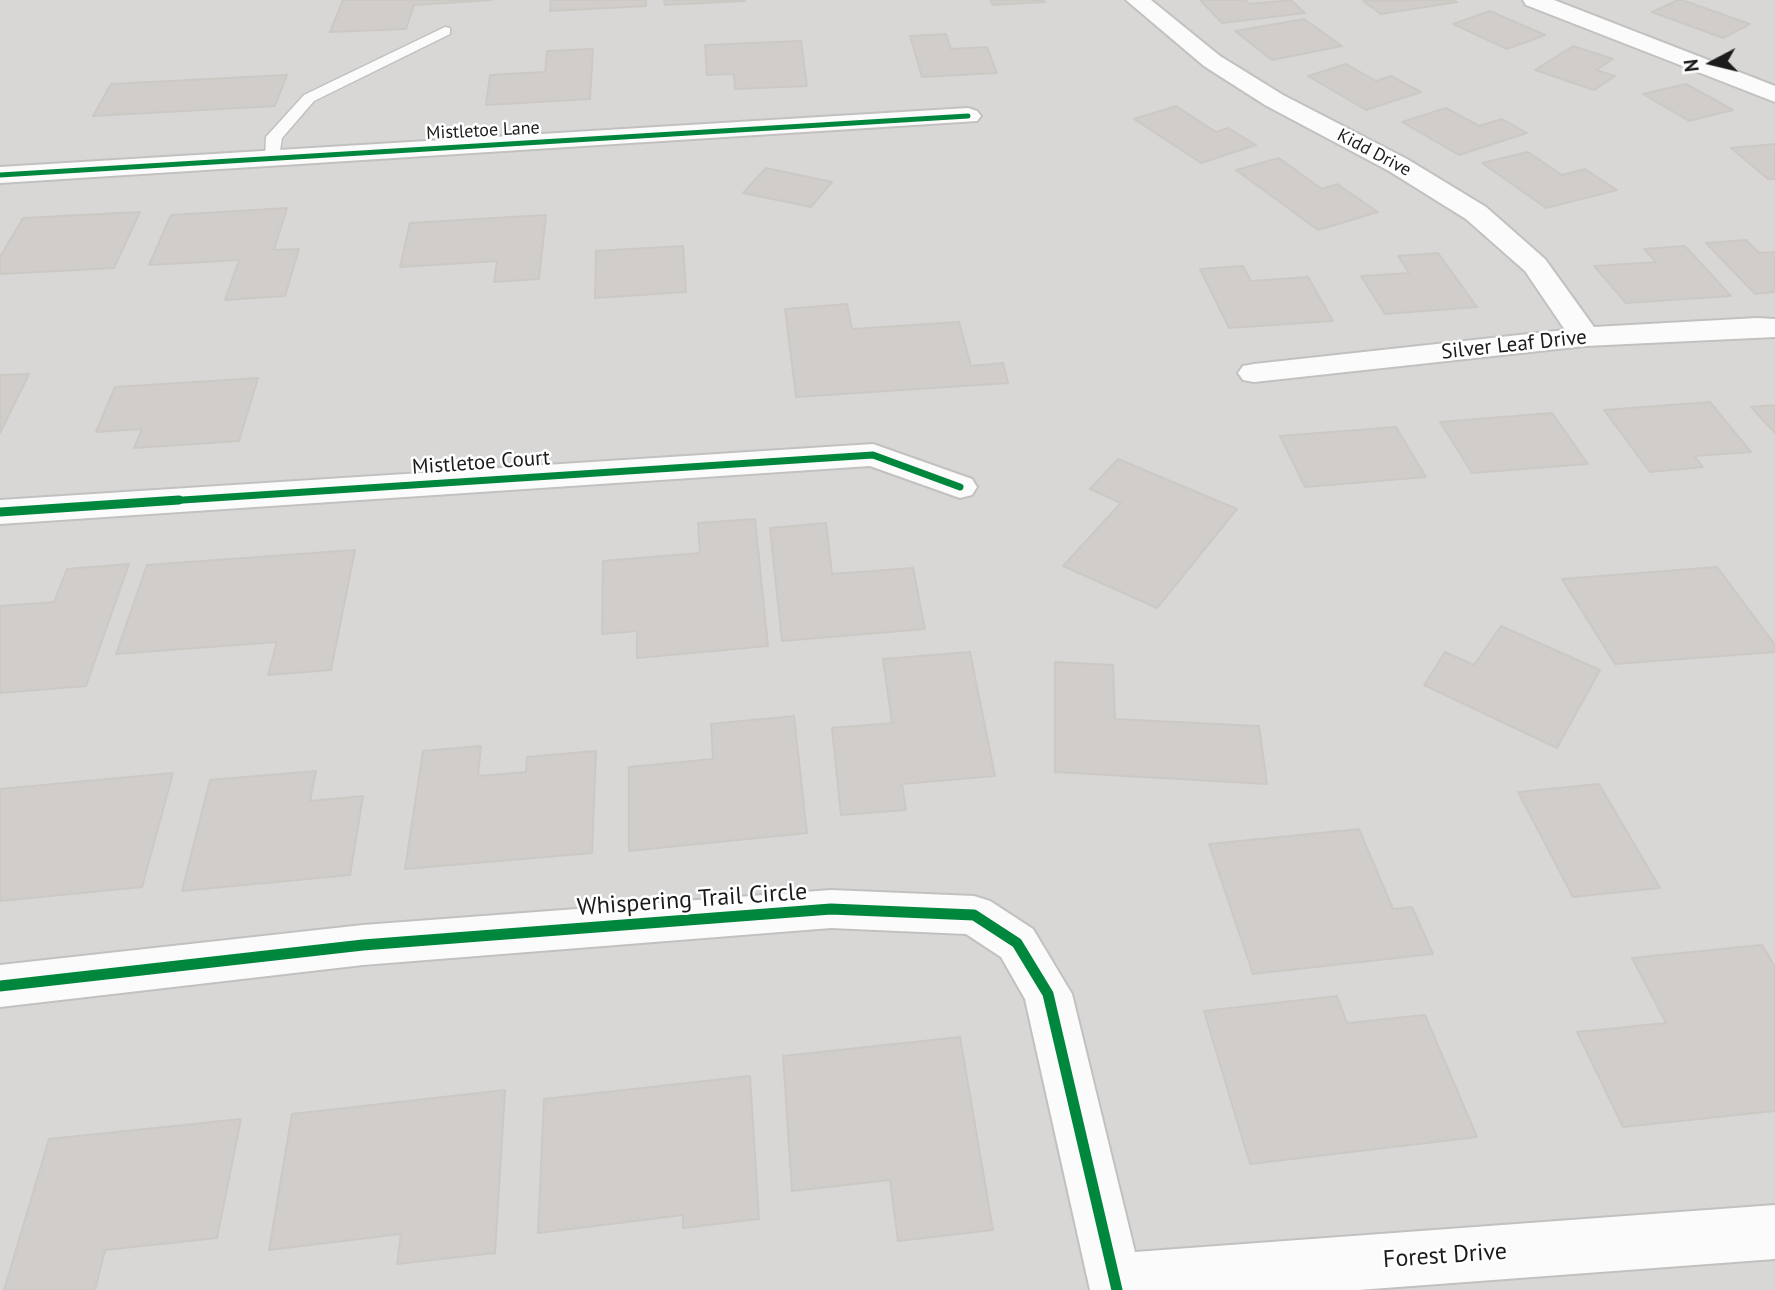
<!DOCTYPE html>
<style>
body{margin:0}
#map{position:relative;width:1775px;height:1290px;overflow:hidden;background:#e9e7e3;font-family:"PT Sans",sans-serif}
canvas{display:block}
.north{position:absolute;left:1677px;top:28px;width:70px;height:70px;-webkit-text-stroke:5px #fff;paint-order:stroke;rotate:263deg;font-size:19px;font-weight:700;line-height:28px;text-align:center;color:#1b1b1b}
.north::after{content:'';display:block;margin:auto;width:24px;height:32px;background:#1b1b1b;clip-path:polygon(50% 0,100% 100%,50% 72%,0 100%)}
</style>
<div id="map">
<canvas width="1775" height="1290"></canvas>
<div class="north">N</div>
</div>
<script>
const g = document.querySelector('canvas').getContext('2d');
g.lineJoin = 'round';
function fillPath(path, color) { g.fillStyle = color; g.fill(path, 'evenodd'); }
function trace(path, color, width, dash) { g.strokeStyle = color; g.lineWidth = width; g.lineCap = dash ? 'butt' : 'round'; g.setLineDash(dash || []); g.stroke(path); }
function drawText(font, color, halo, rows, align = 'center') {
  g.font = font + ' "PT Sans",sans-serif'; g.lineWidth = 5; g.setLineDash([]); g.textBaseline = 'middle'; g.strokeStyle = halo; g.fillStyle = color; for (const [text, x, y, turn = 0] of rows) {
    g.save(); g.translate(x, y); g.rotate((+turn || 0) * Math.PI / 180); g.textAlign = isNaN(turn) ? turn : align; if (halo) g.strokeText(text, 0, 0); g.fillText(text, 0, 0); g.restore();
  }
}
fillPath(new Path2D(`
 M0 0H1775V1290H0Z`), '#d8d7d5');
const building = new Path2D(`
 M343 0H492L414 5 406 29 330 32Z
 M551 0H646V6L550 11Z
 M664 0H745V1L665 5Z
 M990 0H1044L1045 2 993 5Z
 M1200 0H1246L1249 4 1291 0 1305 13 1222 23Z
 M1454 0 1457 2 1381 14 1363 1Z
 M1678 0H1682L1750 24 1723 38 1652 12Z
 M1490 11 1545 35 1507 49 1453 24Z
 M1304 19 1342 46 1272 60 1235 31Z
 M946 34 951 49 987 47 997 73 922 77 910 36Z
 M801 41 807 86 735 89 734 74 707 75 705 45Z
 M1573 46 1613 59 1596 70 1615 76 1594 90 1535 70Z
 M593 49 590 99 486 105 490 75 545 72 547 51Z
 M1346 64 1376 81 1391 76 1421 92 1366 110 1308 76Z
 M287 75 275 106 93 116 111 84Z
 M1686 84 1733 110 1689 121 1643 94Z
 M1176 106 1216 132 1228 128 1256 145 1201 163 1134 119Z
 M1446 108 1479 126 1502 119 1527 133 1459 155 1402 122Z
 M1775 144V179H1768L1731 148Z
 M1528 152 1562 175 1585 169 1617 190 1546 208 1482 163Z
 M1279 158 1322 189 1337 184 1378 212 1318 230 1236 170Z
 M766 168 832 182 811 207 743 193Z
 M287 208 274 250 299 249 285 296 225 300 239 260 149 265 171 215Z
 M140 212 114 268 0 274V257L23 218Z
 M546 215 539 279 494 282 497 261 400 267 410 223Z
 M1746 240 1759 253 1775 252V292L1755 294 1706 243Z
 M683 246 686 292 595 298 596 251Z
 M1685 246 1731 296 1626 303 1594 266 1656 262 1644 249Z
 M1438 253 1477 307 1385 314 1361 276 1409 273 1398 256Z
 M1243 266 1251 281 1308 277 1333 321 1229 328 1200 269Z
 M847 304 852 329 959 322 971 366 1003 363 1008 383 796 397 785 309Z
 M29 374 0 433V375Z
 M258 378 239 441 134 448 142 429 96 432 115 387Z
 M1710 402 1751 452 1694 456 1703 467 1650 472 1604 410Z
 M1775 405V433L1751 407Z
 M1552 413 1588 464 1472 473 1440 422Z
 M1396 427 1426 477 1305 487 1280 436Z
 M1118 459 1237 509 1157 608 1063 566 1121 503 1090 489Z
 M755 519 768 646 637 658V631L602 634 603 561 700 553 698 523Z
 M826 523 832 574 913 568 925 629 782 641 770 528Z
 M355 550 331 670 268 675 277 642 116 654 147 565Z
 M129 564 86 686 0 693V606L54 602 67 569Z
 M1717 567 1775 645V652L1615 664 1562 579Z
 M1501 626 1600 670 1557 748 1424 685 1445 652 1474 665Z
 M970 652 995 776 902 784 906 810 841 815 832 728 892 723 883 659Z
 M1055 662 1113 665 1115 719 1259 726 1267 784 1055 772Z
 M794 716 807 833 629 851V767L713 759 711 724Z
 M481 746 478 776 526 772 527 757 596 751 592 853 405 869 423 751Z
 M316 771 310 801 363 796 350 875 182 891 210 780Z
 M173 773 142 887 0 901V789Z
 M1599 784 1660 888 1573 897 1518 792Z
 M1359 829 1393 909 1412 907 1433 954 1253 974 1209 844Z
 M1762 945 1775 967V1111L1623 1127 1577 1032 1666 1023 1632 958Z
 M1337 996 1347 1023 1425 1015 1477 1137 1250 1164 1204 1011Z
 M960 1037 993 1230 898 1241 890 1180 792 1191 783 1056Z
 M750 1076 759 1219 683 1228V1215L538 1233 544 1099Z
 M505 1090 495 1253 397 1264 401 1234 269 1250 292 1114Z
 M241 1119 217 1238 105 1250 95 1290H4L49 1139Z`);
fillPath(building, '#d0cdca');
trace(building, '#ccc9c5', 2);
const lane = new Path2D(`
 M445 27 450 28V34L314 101 282 138 278 163H268L265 160 266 137 304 95Z`);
const street = new Path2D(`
 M1126 0H1151L1220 56 1283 95 1407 159 1486 207 1545 259 1594 327 1757 318 1775 319V337L1585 346 1254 382 1243 380 1238 373 1243 366 1254 364 1565 330 1525 271 1466 219 1389 171 1265 105 1204 66Z
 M1523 0H1554L1775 86V102L1526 5Z
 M968 108 977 111 981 116 977 121 0 183V167Z
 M873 444 972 479 977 487 972 495 960 498 870 466 0 524V500Z
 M831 890 974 896 990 901 1033 929 1072 994 1135 1252 1775 1205V1259L1358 1290H1090L1025 999 1001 957 966 934 831 928 363 965 0 1007V965L363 925Z`);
trace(lane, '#c2c1bf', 3);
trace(street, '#c2c1bf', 4);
fillPath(lane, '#fcfbfb');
fillPath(street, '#fcfbfb');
trace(new Path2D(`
 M0 175 968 116`), '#00873e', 5);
trace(new Path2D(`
 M152 502 873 455 960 487`), '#00873e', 7);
trace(new Path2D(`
 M0 512 179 500`), '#00873e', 9);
trace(new Path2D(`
 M0 986 363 945 831 909 974 915 1017 943 1048 994 1117 1290`), '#00873e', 11);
drawText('18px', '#1b1b1b', '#fff', [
 ["Mistletoe Lane",483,131,-3],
 ["Kidd Drive",1374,153,28]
]);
drawText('21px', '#1b1b1b', '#fff', [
 ["Silver Leaf Drive",1514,345,-6],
 ["Mistletoe Court",481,463,-4]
]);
drawText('24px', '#1b1b1b', '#fff', [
 ["Whispering Trail Circle",692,900,-4],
 ["Forest Drive",1445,1256,-4]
]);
</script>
